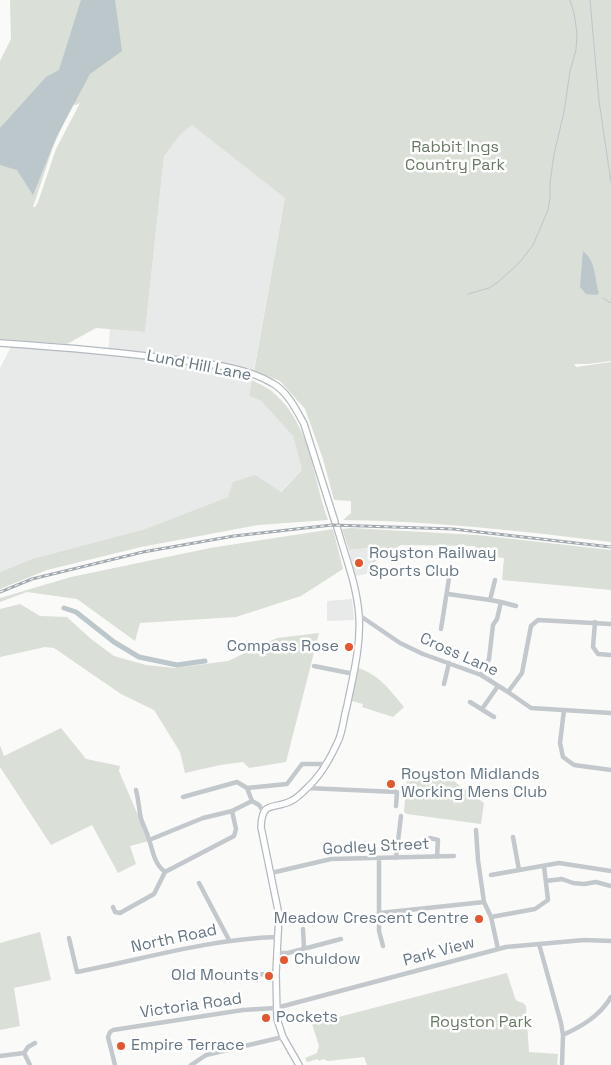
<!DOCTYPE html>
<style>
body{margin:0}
canvas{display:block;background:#fafaf8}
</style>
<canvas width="611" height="1065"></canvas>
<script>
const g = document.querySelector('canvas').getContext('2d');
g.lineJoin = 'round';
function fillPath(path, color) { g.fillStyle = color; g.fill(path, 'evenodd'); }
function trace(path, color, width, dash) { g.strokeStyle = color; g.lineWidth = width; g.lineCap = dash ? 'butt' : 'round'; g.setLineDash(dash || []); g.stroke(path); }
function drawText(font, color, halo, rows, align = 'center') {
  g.font = font + ' "Space Grotesk",sans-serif'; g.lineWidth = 5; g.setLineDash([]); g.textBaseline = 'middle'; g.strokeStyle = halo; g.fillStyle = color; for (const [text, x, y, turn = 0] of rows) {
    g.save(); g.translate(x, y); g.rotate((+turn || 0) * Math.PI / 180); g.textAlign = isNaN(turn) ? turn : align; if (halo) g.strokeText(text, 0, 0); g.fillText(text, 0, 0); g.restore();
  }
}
fillPath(new Path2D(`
 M192 124 285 198 249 396 261 401 293 436 302 470 280 492 228 497 145 529 32 559 0 572V368L11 347 108 354 110 329 145 332 164 156 181 134Z
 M368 548 373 563 367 574 355 576 349 550Z
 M352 599 354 620 327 621V601Z`), '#e8e9e9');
fillPath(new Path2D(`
 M10 0H611V361L588 364H574L576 367 611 362V542C522 531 433 521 343 520L351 513V501L334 500 323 459 305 409 280 381 254 371 285 198 192 125 181 134 164 156 145 332 96 328 67 344 0 339V61L11 39ZM80 103 56 149 38 202 35 207H33L53 147 72 104 76 105Z
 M252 380C259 384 269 388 275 394 312 428 312 476 328 520L258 525 141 547 47 570 0 589V572L32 559 145 529 228 497 233 482 255 475 281 492 302 470 293 436 261 401 249 396Z
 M351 528 477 535 611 550V590L502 580 504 558 474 555 475 546 401 545 373 563 368 548 349 550 342 529Z
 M333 529 343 569 301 596 236 617 140 623 135 641 77 599 27 592 0 602V598L71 577 210 548Z
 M20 604 40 616 67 617 91 639 114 656 146 665 175 668 228 661 277 638 319 633 286 762 249 768 243 762 220 765 185 773 180 752 154 710 121 694 54 648 45 647 0 657V609Z
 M355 667C378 673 390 690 404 707L393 717 362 707 363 704 348 700Z
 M61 728 86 759 120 766 119 771 149 841 130 846 136 864 118 873 92 825 51 845 0 767V745L4 756Z
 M407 777 452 780 484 803 481 824 407 814 404 812Z
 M40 932 51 980 14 988 20 1026 0 1030V943Z
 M507 973 515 998 517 1001 523 1003 526 1006 529 1052 558 1054 557 1065H367L364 1057 328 1061 323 1059 319 1061 318 1059 307 1062 305 1058 317 1053 319 1046 312 1024Z`), '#dadfd7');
fillPath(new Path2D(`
 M81 0H115L122 51 90 74 56 138 33 195 17 170 0 165V128L46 77 59 70Z
 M583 251C597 262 594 279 599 293L597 295 586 294 580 287Z`), '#bbc7cb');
trace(new Path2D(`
 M590 0 599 101 611 182
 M468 294 489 288 498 282 520 262 533 245 548 210 550 198V183L554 154 564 112 570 71 576 50 577 33 574 13 570 0
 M603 298 611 303`), '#bbc7cb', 1);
trace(new Path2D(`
 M64 608 76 612 114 642 139 657 177 665 205 661`), '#bbc7cb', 5);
const secondary = new Path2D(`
 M0 343C60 347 119 352 179 360 209 364 245 367 272 383 287 391 296 409 304 424L335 522
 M299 1065 283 1037 277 1019 276 973 279 915 261 827C262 800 273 810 291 801 298 798 305 790 311 784 323 772 332 755 339 739 343 729 344 716 347 706 353 676 361 646 359 616 357 585 345 556 337 527`);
trace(secondary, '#b3babf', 8);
trace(new Path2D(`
 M448 594 490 600
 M501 602 516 606
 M359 615 400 643 423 654 481 675 508 692 531 708 611 713
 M595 622 593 647 598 654 611 655
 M441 629 449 578
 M314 666 354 674
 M481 675 489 659 493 625 497 619 501 602 490 600 495 580
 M444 684 449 663
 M508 692 522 673 531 626 538 620 611 624
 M470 702 494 717
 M482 709 498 686
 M564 710 560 743 563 757 574 765 611 770
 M247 788 287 784 302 764H326
 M307 788 397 792 396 806
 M136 790C138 798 139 806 140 814 141 822 146 829 148 837 153 849 153 863 165 872L234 836 236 829 232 811
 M183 797 237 782 247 788 252 801
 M476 830 478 860 484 902
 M513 837 519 870
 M430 838 438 840 437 857
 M149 840 203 818 232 811 252 801 259 805 263 811
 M379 858V931L383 946
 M396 858 401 816
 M271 873 331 859 454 856
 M491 875 559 863 611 871
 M546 881 562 879 573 883 584 884 596 882 611 886
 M199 883 229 940
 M113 907 115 912 120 913 154 894 165 872
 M380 913 484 902 491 917 498 949
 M491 917 535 909 548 900 544 866
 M303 929 304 948
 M69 938 77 972C144 959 209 939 277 937
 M539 944 561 1023 563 1035 562 1065
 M277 953H288L341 939
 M244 976 276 973
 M563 1035C582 1026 600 1016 611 997
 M0 1056 24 1053
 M30 1065 24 1053 28 1047 35 1043
 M115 1065 108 1037 110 1032 113 1030 243 1010 276 1008 506 947 584 940 611 941
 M191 1065 206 1055 283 1037`), '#c3c8cc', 4.5);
trace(secondary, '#fff', 5.5);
const rail = new Path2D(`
 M0 592 32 579 143 552 234 536 332 525 453 529 611 547`);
trace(rail, '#a2aab0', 3);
trace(rail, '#fff', 1, [4]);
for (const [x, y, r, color] of [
 [359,563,5,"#e4572e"],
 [349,647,5,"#e4572e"],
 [391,784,5,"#e4572e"],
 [479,919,5,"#e4572e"],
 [284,960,5,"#e4572e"],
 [269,976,5,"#e4572e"],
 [266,1018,5,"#e4572e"],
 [121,1046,5,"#e4572e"]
]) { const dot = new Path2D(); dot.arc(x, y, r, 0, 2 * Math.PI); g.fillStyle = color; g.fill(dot); trace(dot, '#fff', 2); }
drawText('16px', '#687a64', '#fff', [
 ["Rabbit Ings",455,148],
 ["Country Park",455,166],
 ["Royston Park",481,1023]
]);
drawText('16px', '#657683', '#fff', [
 ["Lund Hill Lane",199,366,11],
 ["Cross Lane",459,655,24],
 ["Godley Street",376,847,-3],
 ["North Road",174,939,-12],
 ["Park View",439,952,-15],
 ["Victoria Road",191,1006,-8]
]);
drawText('16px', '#657683', '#fff', [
 ["Royston Railway",369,554],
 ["Sports Club",369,572],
 ["Compass Rose",339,647,"right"],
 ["Royston Midlands",401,775],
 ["Working Mens Club",401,793],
 ["Meadow Crescent Centre",469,919,"right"],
 ["Chuldow",294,960],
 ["Old Mounts",259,976,"right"],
 ["Pockets",276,1018],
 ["Empire Terrace",131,1046]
], 'left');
</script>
